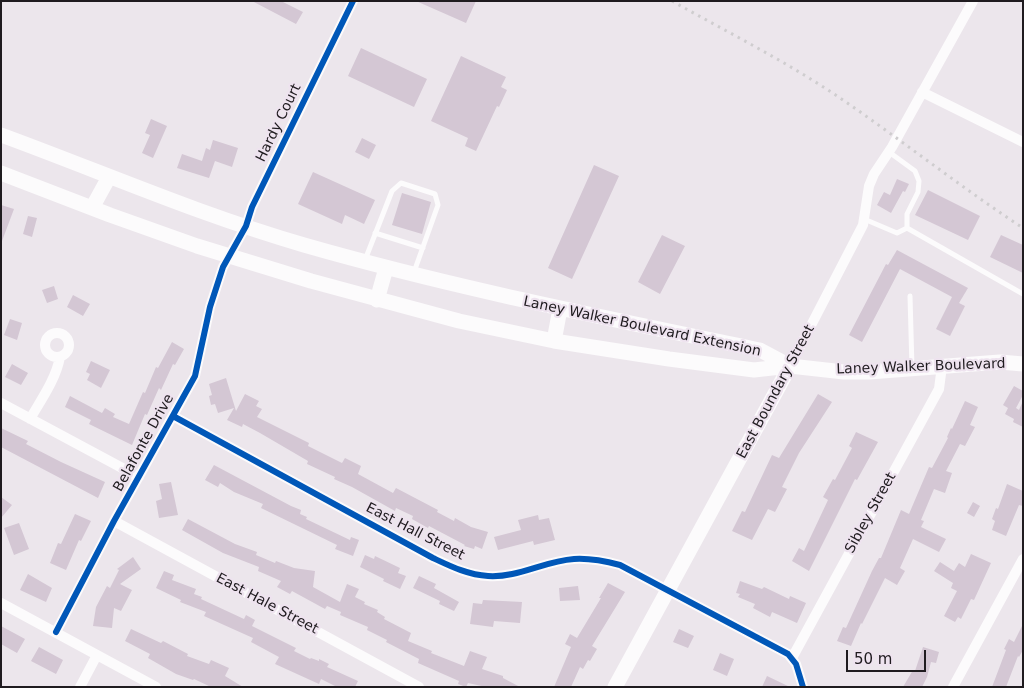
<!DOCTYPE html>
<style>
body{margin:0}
#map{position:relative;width:1024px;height:688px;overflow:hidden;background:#ece6ec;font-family:"DejaVu Sans",sans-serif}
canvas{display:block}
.frame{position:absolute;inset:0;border:2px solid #1f1b1f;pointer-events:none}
.scale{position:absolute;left:846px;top:650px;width:80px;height:22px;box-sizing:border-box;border:2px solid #1f1b1f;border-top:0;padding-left:6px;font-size:15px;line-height:18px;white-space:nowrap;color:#1f1b1f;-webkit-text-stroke:4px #eee3ef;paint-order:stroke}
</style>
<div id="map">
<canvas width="1024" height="688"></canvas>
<div class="frame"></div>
<div class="scale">50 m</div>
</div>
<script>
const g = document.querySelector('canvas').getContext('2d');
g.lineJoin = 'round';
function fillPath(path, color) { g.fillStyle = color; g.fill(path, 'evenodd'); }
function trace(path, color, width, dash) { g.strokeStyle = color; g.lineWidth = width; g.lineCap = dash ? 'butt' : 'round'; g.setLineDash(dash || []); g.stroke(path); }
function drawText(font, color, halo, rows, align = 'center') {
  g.font = font + ' "DejaVu Sans",sans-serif'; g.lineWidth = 4.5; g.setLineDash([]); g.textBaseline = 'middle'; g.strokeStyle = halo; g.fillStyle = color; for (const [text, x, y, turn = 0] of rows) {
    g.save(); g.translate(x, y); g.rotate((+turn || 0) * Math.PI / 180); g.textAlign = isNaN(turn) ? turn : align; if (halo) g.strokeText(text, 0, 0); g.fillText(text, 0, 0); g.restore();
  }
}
fillPath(new Path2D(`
 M252 1H281L303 12 296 24Z
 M416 1H476L466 23Z
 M361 48 427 79 414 107 348 76Z
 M461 56 506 77 501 87 507 90 499 107 497 106 476 151 465 146 468 138 431 121Z
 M151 119 167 126 153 158 142 153 150 135 145 133Z
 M362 138 376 145 369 159 355 152Z
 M213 140 238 148 232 167 215 161 209 178 177 168 182 154 202 161 206 148 210 150Z
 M594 165 619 176 572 279 548 268Z
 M313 172 375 200 364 224 345 215 342 224 298 204Z
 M897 179 909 184 905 192 903 191 891 213 877 205 884 192 890 195Z
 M928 190 980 216 968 240 915 215Z
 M402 193 431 202 422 234 392 225Z
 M1 205 14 209 2 241H1Z
 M28 216 37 218 32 237 23 234Z
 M662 235 685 246 660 294 638 282Z
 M1001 235 1023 245V273L990 257Z
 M897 250 968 288 959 303 965 306 950 336 936 329 952 297 900 269 862 342 849 335 886 264 888 265Z
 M54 286 58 299 47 303 42 290Z
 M73 295 90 304 83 316 67 307Z
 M10 319 22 323 17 340 4 335Z
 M172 342 184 349 175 365 173 364 161 390 159 388 147 415 145 414 132 445 89 424 91 420 65 407 70 396 102 413 105 408 115 414 113 417 129 424 143 392 145 393 156 367 158 368Z
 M91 361 110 370 101 388 87 380 90 374 86 372Z
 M12 364 28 373 21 385 5 377Z
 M226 378 236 411 245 394 259 401 256 406 262 409 257 417 309 443 308 446 342 463 345 458 361 466 358 474 393 493 396 488 438 510 437 512 454 521 455 518 471 527 488 532 482 549 475 546 474 549 464 546 465 545 429 526 428 528 412 519 413 516 396 508 395 511 352 487 334 479 335 477 307 464 308 461 260 433 243 424 242 427 227 420 234 408 218 413 215 404 211 405 209 396 212 395 209 384Z
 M1014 386 1023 391V395L1016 408 1019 410 1023 401V427L1013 422 1014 419 1005 414 1008 408 1003 405Z
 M818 394 832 402 799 453 782 487 787 489 775 512 768 509 752 540 732 531 742 511 745 512 772 455 779 458Z
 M965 401 978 407 970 425 975 427 965 446 960 444 946 471 952 473 945 493 934 489 921 520 924 521 921 527 946 539 939 552 913 539 900 568 905 571 897 585 885 578 862 624 861 623 851 646 837 641 843 627 846 628 872 571 879 558H881L901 510 909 514 929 467 932 468 948 438 947 437 951 428 952 429Z
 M1 428 28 441 26 444 61 462 105 482 98 498 1 447Z
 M856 432 878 442 857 480 855 479 809 571 792 561 799 548 804 551 828 500 823 497 833 479 835 480 852 448 849 446Z
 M214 465 291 506 301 510 300 514 307 517 306 519 350 540 351 537 359 540 353 556 335 549 337 545 261 508 263 504 234 492 220 483 218 487 205 480Z
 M171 482 178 515 159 518 156 501 162 499 159 484Z
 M1007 484 1023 491V506L1019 505 1006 536 992 530 995 521 992 519 996 508 998 509Z
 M1 497 12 505 1 518Z
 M973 502 980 506 974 517 967 513Z
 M75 514 91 521 81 541 79 540 66 570 50 563 58 543 61 544Z
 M538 515 539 520 549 518 555 540 534 545 533 541 498 550 494 537 521 530 518 520Z
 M188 519 235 544 257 552 256 555 275 563 276 561 294 568 315 571 313 587 340 602 347 584 359 589 355 597 365 602 364 604 378 610 377 612 385 617 384 619 411 633 408 641 432 651 431 653 464 666 470 651 487 657 482 669 503 676V678L520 687H486L468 683 466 687 458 684 459 681 418 663 419 659 386 642 387 640 367 630 368 627 340 615 341 612 327 606 325 609 292 591 290 594 277 587 281 581 258 571 259 567 223 553 182 530Z
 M19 523 29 549 14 555 4 528Z
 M971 554 991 563 974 600 971 599 961 619 958 617 955 622 944 616 957 591 951 588 953 583 934 571 940 562 954 571 959 563 965 567Z
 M365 555 374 559 375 556 400 568 398 573 406 576 400 589 383 581 384 579 360 567Z
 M133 557 141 569 120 584 132 590 121 611 114 608 112 628 93 626 96 607 107 586 110 588 119 570 117 569Z
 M164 571 174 575 172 580 196 589 194 594 202 597 201 599 244 619 246 615 255 620 252 626 296 648 294 651 310 659 311 658 319 661V659L329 664 327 667 358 681 355 687H337L321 679 319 684 275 664 279 657 251 642 253 638 204 616 206 612 180 602 181 600 156 588Z
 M28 574 52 588 46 602 20 590Z
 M419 576 436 584 434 588 459 602 454 611 439 604 440 601 413 588Z
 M740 581 762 589 764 587 789 599 790 596 806 603 797 623 772 612 770 617 753 608 755 604 738 597 740 594 736 593Z
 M608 583 625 592 592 646 597 649 590 661 588 660 583 669 580 667 571 687H554L571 647 565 644 570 634 577 638 601 598H599Z
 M578 586 580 600 560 601 559 588Z
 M483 600 522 602 520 623 494 621 493 627 470 624 473 603 482 604Z
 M1023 624V650L1019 657 1018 656 1006 687H992L1006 650 1004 649 1009 639 1014 642Z
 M1 626 25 639 17 653 1 644Z
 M131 629 161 643 163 641 188 654 187 656 209 664 211 660 229 668 225 676 243 687H211L194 679 193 680 176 674 148 658 150 654 125 641Z
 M679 629 694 636 688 648 673 642Z
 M39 647 63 660 56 674 31 661Z
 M923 647 939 652 936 663 931 662 927 677 922 687H903L913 670 915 671Z
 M720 653 734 659 727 676 713 670Z
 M767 676 790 687H762Z`), '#d4c7d4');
trace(new Path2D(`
 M889 152 915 171 919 181 918 192 907 214V228
 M864 219 897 233 907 228 1023 294
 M375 233 423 248
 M365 260 392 191 401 183 435 194 438 205 414 272
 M910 296 912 368`), '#fcfbfc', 5);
trace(new Path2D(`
 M922 92 1023 142
 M45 345a12 12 0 1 1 24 0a12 12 0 1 1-24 0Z
 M790 366 863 225 869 186 874 174 892 147 973 1
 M1 403 139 477
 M173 416 433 558C450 566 468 575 488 576 518 578 544 561 574 559 590 558 605 561 620 565L788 654 796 664 803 687
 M30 419C41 400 56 379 60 357
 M114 521 419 687
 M1 603 156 687
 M56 632 114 521 195 376 210 307 223 267 246 226 252 207 353 1
 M792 658 939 389 942 366
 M80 687 97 655
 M953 687 1023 559`), '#fcfbfc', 10);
trace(new Path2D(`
 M1 135C102 172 200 215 304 245 454 288 607 318 760 350L790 366
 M1 173 110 215 197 246 311 281 459 321 554 341 669 359 754 370 790 366 844 372H869L1000 362 1023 364
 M92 208 109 177
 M377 300 386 268
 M554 341 560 309
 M615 687 790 366`), '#fcfbfc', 15);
trace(new Path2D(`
 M672 1C729 33 789 63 843 100 904 142 962 188 1023 228`), '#cfcdcf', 3, [2.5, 5]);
trace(new Path2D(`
 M173 416 433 558C450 566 468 575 488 576 518 578 544 561 574 559 590 558 605 561 620 565L788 654 796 664 803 687
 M56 632 114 521 195 376 210 307 223 267 246 226 252 207 353 1`), '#0057b8', 6);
drawText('14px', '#1f1b1f', '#eee3ef', [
 ["Hardy Court",279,123,-64],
 ["Laney Walker Boulevard Extension",642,327,12],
 ["Laney Walker Boulevard",921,367,-2],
 ["East Boundary Street",776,392,-62],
 ["Belafonte Drive",144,443,-61],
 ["Sibley Street",871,513,-61],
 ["East Hall Street",415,532,27],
 ["East Hale Street",267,604,28]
]);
</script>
